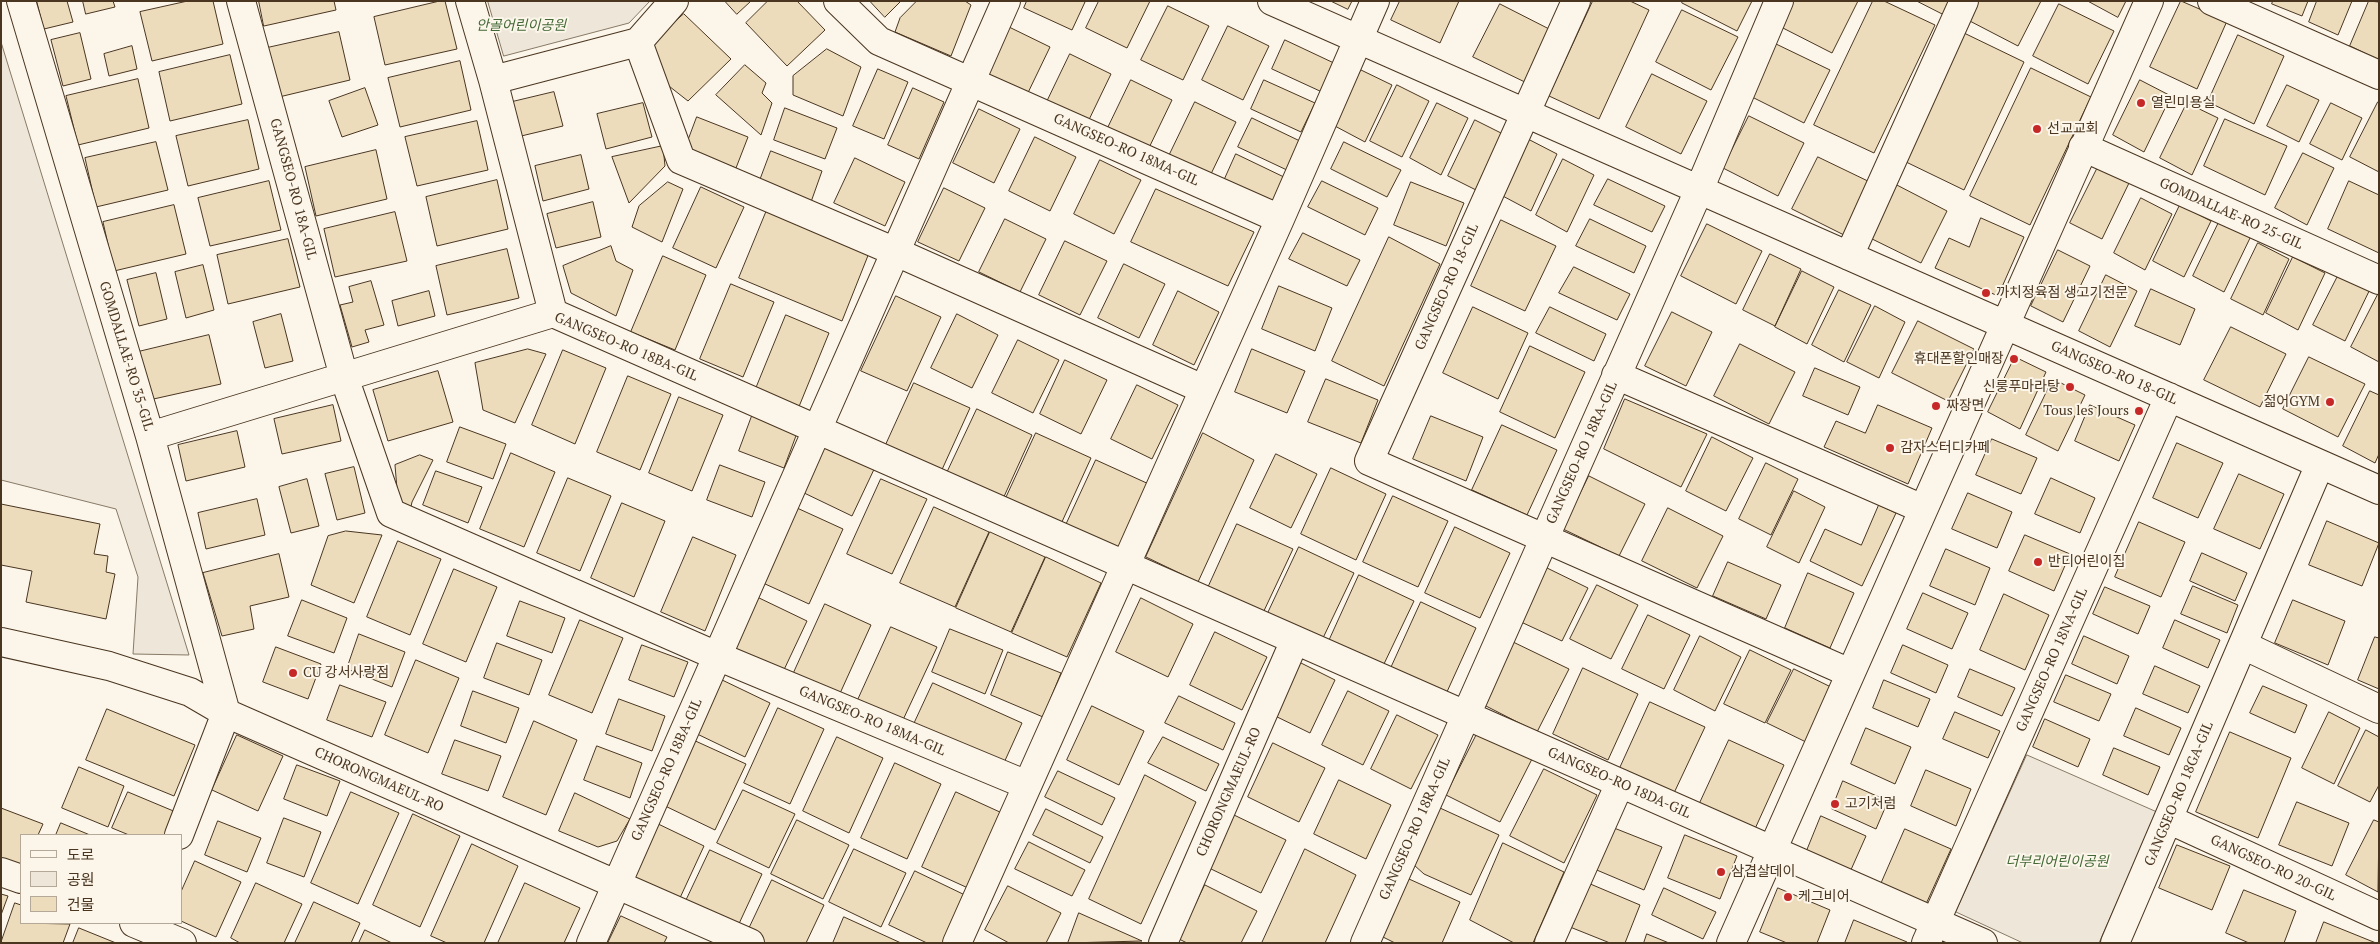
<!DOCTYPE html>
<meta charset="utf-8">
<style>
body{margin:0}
#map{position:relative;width:2380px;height:944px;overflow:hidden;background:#fbf6e9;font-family:"PT Serif","Noto Sans KR",serif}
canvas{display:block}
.frame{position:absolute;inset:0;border:2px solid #4a3520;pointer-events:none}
.legend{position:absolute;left:20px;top:834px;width:162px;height:90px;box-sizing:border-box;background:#fbf6e9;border:1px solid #b4a999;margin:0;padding:6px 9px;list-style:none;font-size:15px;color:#4a3520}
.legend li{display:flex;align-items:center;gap:10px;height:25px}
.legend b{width:25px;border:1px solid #b4a999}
</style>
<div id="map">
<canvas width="2380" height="944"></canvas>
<div class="frame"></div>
<ul class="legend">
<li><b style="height:6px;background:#fbf6e9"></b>도로</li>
<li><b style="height:14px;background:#ede6d9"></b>공원</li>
<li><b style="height:14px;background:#ecdcbc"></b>건물</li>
</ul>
</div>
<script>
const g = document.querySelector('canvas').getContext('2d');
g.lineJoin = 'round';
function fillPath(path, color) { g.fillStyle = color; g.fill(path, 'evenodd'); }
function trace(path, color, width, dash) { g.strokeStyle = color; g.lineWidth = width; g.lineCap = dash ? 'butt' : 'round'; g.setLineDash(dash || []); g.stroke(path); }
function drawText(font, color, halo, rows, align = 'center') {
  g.font = font + ' "PT Serif","Noto Sans KR",serif'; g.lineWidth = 4; g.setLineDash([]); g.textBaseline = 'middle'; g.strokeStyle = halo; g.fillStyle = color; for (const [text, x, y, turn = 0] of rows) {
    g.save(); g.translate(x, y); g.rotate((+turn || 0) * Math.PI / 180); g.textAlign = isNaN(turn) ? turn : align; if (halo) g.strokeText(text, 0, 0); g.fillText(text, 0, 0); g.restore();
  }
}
const green = new Path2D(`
 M488 1H650L629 23 504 56Z
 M1 42 189 655 133 654 138 577 116 509 1 480Z
 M2027 755 2157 812 2099 943H2023L1956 912Z`);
fillPath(green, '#ede6d9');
trace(green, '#887966', 1);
const building = new Path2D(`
 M37 1H67L73 22 44 29Z
 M83 1H113L115 7 86 14Z
 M188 1H213L223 44 152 61 140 12Z
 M259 1H334L336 10 264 26Z
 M440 1H445L457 49 385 65 374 17Z
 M725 1H751L737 14Z
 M768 1H797L825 30 787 66 746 23Z
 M870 1H901L885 17Z
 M917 1H965L971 5 951 56 895 32 900 18Z
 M1027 1H1082L1085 2 1072 30 1024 8Z
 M1099 1H1150L1127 48 1086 28Z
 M1331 1H1352L1348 9Z
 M1400 1H1459L1440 43 1391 20Z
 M1593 1H1630L1649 10 1599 119 1549 96Z
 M1683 1H1752L1737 31 1682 3Z
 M1789 1H1858L1832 53 1777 25Z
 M1873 1H1884L1935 25 1874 153 1814 125Z
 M1917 1H1952L1945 15Z
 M1972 1H2041L2018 46 1964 18Z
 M2088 1H2126L2118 17Z
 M2181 1 2227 21 2197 89 2150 67Z
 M2273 1H2308L2302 16 2272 4Z
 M2317 1H2352L2338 35 2309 22Z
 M2369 1 2379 2V60L2350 46Z
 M1500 4 1555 32 1529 84 1473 57Z
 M2059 4 2114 31 2088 84 2033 56Z
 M1168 6 1209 26 1183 80 1141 60Z
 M1682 10 1738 37 1711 90 1656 62Z
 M684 14 731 59 688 101 660 79 651 43Z
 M1228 26 1269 46 1243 100 1202 80Z
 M1009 27 1050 47 1024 101 983 81Z
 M339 32 350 80 279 97 267 48Z
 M80 33 91 79 63 86 51 40Z
 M1964 33 2024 62 1964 190 1904 161Z
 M2238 35 2284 56 2254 124 2208 102Z
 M1285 40 1336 64 1322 92 1272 69Z
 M1774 43 1830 70 1804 123 1748 95Z
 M132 46 137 69 109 76 104 54Z
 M827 49 861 67 843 116 793 95V76Z
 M1070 54 1111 74 1085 128 1044 108Z
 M230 55 242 104 170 121 159 72Z
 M460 61 471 110 400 127 388 78Z
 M745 65 766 83 762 93 772 103 761 135 716 95Z
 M2031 68 2091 97 2030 225 1970 196Z
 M878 69 908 82 884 139 853 126Z
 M1361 70 1392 85 1365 142 1333 125Z
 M1652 74 1707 101 1681 154 1626 127Z
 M138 79 149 128 78 145 66 96Z
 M1131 80 1172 100 1146 154 1105 134Z
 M1264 80 1315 103 1301 132 1251 109Z
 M2140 80 2171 96 2144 152 2113 135Z
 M1397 85 1429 101 1402 157 1370 141Z
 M2287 85 2319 100 2299 142 2267 126Z
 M365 88 378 125 342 137 329 101Z
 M913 88 944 102 919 159 888 145Z
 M554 92 563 126 517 137 508 103Z
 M1195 102 1236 122 1210 176 1169 156Z
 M2378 102H2379V172L2350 157Z
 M643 103 652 137 606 149 597 114Z
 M1437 103 1468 118 1441 175 1410 158Z
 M2187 103 2218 118 2192 175 2160 158Z
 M2331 103 2362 118 2342 160 2310 144Z
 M785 108 837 128 825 159 774 140Z
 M979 109 1020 129 994 183 953 163Z
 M1749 116 1804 143 1778 196 1723 168Z
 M697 117 748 137 736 168 685 149Z
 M1252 118 1302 142 1289 171 1238 147Z
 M2225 119 2287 146 2265 195 2204 166Z
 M248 120 259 169 188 186 176 136Z
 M1475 120 1507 136 1480 192 1448 176Z
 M477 121 488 170 417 186 405 137Z
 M1035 137 1076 157 1050 211 1009 191Z
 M1526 138 1557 154 1531 211 1499 194Z
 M156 142 168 190 96 207 85 158Z
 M1344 142 1401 170 1387 197 1331 169Z
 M663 146 665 166 629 203 612 157Z
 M376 150 387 199 316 216 305 167Z
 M771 151 822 171 811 202 759 183Z
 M2303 153 2334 168 2307 225 2275 208Z
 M1236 154 1286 178 1273 207 1223 183Z
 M581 155 589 189 543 201 535 166Z
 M1818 157 1874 184 1848 237 1792 209Z
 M855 158 905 182 885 226 834 203Z
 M1563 159 1594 175 1567 232 1536 215Z
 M1100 160 1141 180 1114 234 1074 214Z
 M2098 167 2129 183 2102 239 2070 223Z
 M1608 179 1665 206 1652 232 1594 205Z
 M497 180 508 229 437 246 426 197Z
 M269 181 281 230 210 246 198 198Z
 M1322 181 1378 208 1365 235 1308 207Z
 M2349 181 2379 195V253L2328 229Z
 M668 182 683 189 662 242 632 227 639 206Z
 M1411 182 1464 203 1446 246 1394 225Z
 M1893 183 1947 211 1921 263 1866 236Z
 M701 187 744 207 716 268 673 248Z
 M944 188 985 208 959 261 918 242Z
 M1156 189 1254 232 1228 286 1131 242Z
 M2141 198 2172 214 2145 270 2114 253Z
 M593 202 601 237 556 248 547 214Z
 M174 205 186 254 114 271 103 222Z
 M2180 205 2211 221 2184 277 2153 261Z
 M767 210 869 253 842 321 739 278Z
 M395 212 407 261 335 277 324 229Z
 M1981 218 2024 237 1998 296 1935 268 1949 238 1969 247Z
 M1005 219 1046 239 1020 292 979 272Z
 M1590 219 1646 246 1634 273 1576 246Z
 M1501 220 1556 246 1525 311 1471 286Z
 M2220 220 2251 236 2224 292 2193 276Z
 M1707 224 1762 251 1736 304 1681 276Z
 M1303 233 1360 260 1347 286 1289 259Z
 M1389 237 1440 264 1384 386 1332 361Z
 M288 239 300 287 228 304 217 255Z
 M1065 241 1107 261 1080 315 1039 295Z
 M2258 243 2289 259 2263 315 2231 299Z
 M611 246 616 261 633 270 616 316 571 293 563 266Z
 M507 249 519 298 447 315 436 266Z
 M2058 250 2090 266 2063 322 2031 306Z
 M1770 254 1801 269 1775 326 1743 310Z
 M663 256 706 275 675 350 631 332Z
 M2293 257 2325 273 2298 330 2266 313Z
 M1124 264 1165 284 1139 338 1098 318Z
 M203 265 214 310 186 318 175 272Z
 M1574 267 1630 294 1617 320 1559 293Z
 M2341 270 2372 285 2345 341 2313 325Z
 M1802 271 1834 287 1807 344 1775 327Z
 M156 273 167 319 139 326 127 280Z
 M2106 275 2137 291 2110 347 2079 331Z
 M371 281 384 325 365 330 369 342 352 347 340 305 353 302 349 287Z
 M731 284 774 302 743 377 700 359Z
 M1279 286 1332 308 1315 351 1262 329Z
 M2151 289 2195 309 2180 345 2135 326Z
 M1839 290 1871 305 1844 362 1812 345Z
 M429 291 435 316 398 326 392 301Z
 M1178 291 1219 312 1194 365 1153 345Z
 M2379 292V362L2351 347Z
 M896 296 941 317 907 391 861 371Z
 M1875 306 1905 322 1879 378 1847 362Z
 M1473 307 1528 333 1498 399 1443 373Z
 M1550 307 1606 334 1594 361 1536 333Z
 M1672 312 1712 332 1686 386 1645 366Z
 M281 314 293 361 265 368 253 322Z
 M957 314 998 335 972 388 931 368Z
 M786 315 829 333 798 409 755 391Z
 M1918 321 1974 349 1948 401 1892 373Z
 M2231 327 2286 354 2260 407 2204 380Z
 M209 335 221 384 149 400 138 352Z
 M1018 340 1059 360 1033 413 992 393Z
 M1740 344 1795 372 1769 424 1714 396Z
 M1530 346 1585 372 1555 438 1500 412Z
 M528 349 546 354 515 423 483 410 475 363Z
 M1252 349 1305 371 1287 413 1235 392Z
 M563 350 606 368 575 444 532 425Z
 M2015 357 2046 372 2020 429 1988 412Z
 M2309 357 2365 384 2338 437 2283 409Z
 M1065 360 1107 380 1081 434 1040 414Z
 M1815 368 1860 387 1848 415 1803 396Z
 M438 371 453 422 388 441 373 390Z
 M628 376 671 394 640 470 597 452Z
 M1326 379 1378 400 1361 443 1308 422Z
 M2053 379 2085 395 2058 451 2026 435Z
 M914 383 970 408 940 474 884 449Z
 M1137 385 1178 405 1152 459 1111 439Z
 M2370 391 2379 395V454L2375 463 2343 446Z
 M679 397 723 415 692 491 649 473Z
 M1625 399 1707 434 1681 487 1604 449Z
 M333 405 341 441 282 454 274 419Z
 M1878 405 1932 428 1908 484 1824 447 1836 421 1865 433Z
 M2090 405 2135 425 2119 461 2075 441Z
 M977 409 1032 435 1002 501 946 475Z
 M752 416 797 433 784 468 739 451Z
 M1431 416 1483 437 1466 481 1413 459Z
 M1502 425 1557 450 1527 515 1472 490Z
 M460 427 506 444 493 479 447 462Z
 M237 431 245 467 186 481 178 445Z
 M1036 433 1091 458 1061 524 1006 498Z
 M1203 433 1254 460 1198 582 1146 557Z
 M1712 437 1753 458 1726 511 1686 491Z
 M825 438 877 463 852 516 800 491Z
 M1992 439 2037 458 2021 494 1976 475Z
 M2177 443 2223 463 2198 518 2153 498Z
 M511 453 555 472 524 547 480 529Z
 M1276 454 1317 474 1291 528 1250 508Z
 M420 455 433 460 412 502 410 511 398 501 395 465Z
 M1096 460 1151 485 1121 551 1066 525Z
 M1766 463 1798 479 1771 535 1739 519Z
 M720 465 765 482 752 517 707 500Z
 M354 467 365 513 337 520 325 474Z
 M1331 468 1386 494 1356 560 1301 534Z
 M436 471 482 487 468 523 423 505Z
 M2239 474 2284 494 2260 549 2214 529Z
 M1589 476 1645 504 1619 556 1563 529Z
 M568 478 611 496 580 571 537 553Z
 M2051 478 2095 498 2080 533 2035 514Z
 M307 479 319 526 291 533 279 487Z
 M881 479 927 499 892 574 847 554Z
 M1794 491 1825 507 1799 563 1767 547Z
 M1968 493 2012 512 1997 548 1952 529Z
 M1393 496 1448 521 1418 587 1363 562Z
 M257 499 265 535 206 549 198 513Z
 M622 503 665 521 634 597 591 578Z
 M1 504 100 524 94 554 108 556 106 572 115 574 106 619 26 602 32 571 1 565Z
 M1879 505 1896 513 1862 586 1810 561 1825 529 1861 545Z
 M934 507 989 532 955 607 900 583Z
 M797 508 843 529 809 604 763 583Z
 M1668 508 1723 536 1697 588 1642 561Z
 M2327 521 2379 543 2362 586 2309 565Z
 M2139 522 2185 542 2161 597 2115 577Z
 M1237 524 1293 549 1262 615 1207 590Z
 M1455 527 1510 553 1480 618 1425 593Z
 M346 531 382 535 354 603 311 585 328 536Z
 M990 532 1045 557 1011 632 956 608Z
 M2025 535 2070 554 2054 591 2009 571Z
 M693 537 736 555 705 631 661 612Z
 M398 541 441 559 410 635 367 617Z
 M1299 547 1354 573 1323 638 1268 613Z
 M1946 549 1990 568 1975 605 1930 586Z
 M2202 553 2247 573 2235 601 2190 581Z
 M279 554 289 597 250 606 254 629 222 636 203 573Z
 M1046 557 1101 583 1067 657 1012 633Z
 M1728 562 1781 585 1766 619 1713 596Z
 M1547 568 1588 588 1562 641 1521 622Z
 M454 569 497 587 466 662 423 644Z
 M1808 573 1854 593 1830 648 1785 628Z
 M1359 575 1414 601 1383 666 1329 641Z
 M1597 585 1638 605 1611 659 1570 639Z
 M2193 586 2238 605 2227 633 2181 614Z
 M2105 587 2150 606 2138 634 2093 614Z
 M1923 593 1968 613 1952 649 1907 629Z
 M2004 594 2049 615 2025 670 1980 650Z
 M755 596 807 621 782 674 730 650Z
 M1141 598 1193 624 1168 677 1116 652Z
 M302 600 347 618 334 653 288 636Z
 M2293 600 2345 621 2328 665 2275 643Z
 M520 601 565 618 552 653 507 636Z
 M1421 602 1476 628 1446 694 1391 668Z
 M825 604 871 625 837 700 791 679Z
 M1648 615 1690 635 1664 689 1622 669Z
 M580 620 623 638 592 713 549 695Z
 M2175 620 2220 640 2208 668 2163 648Z
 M891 627 937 647 902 722 857 702Z
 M950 629 1003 650 985 694 932 672Z
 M1215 632 1267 657 1242 710 1190 685Z
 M359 634 405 652 392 687 347 669Z
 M1700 636 1741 657 1715 711 1674 690Z
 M2084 636 2129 656 2117 684 2072 664Z
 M2375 637 2379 638V689L2358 680Z
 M1511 641 1569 669 1537 732 1484 705Z
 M497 643 542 660 529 695 484 678Z
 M642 645 688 662 674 697 629 680Z
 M1903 645 1948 665 1936 693 1891 673Z
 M276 647 321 664 308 699 263 682Z
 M1750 650 1791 670 1765 723 1724 704Z
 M1008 652 1061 673 1043 717 991 695Z
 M416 660 459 678 428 753 385 735Z
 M1295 660 1335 680 1310 733 1269 713Z
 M2155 666 2200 686 2188 713 2143 694Z
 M1583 668 1638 694 1608 760 1553 734Z
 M1794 669 1835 689 1808 743 1767 723Z
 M1970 669 2015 688 2002 716 1958 697Z
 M2066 675 2111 694 2099 721 2054 702Z
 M718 678 770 703 745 757 693 732Z
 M1884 680 1930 699 1918 727 1873 708Z
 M933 683 1022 723 1003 765 914 724Z
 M340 685 386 702 372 737 327 720Z
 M2263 686 2307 705 2295 733 2250 713Z
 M473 691 519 708 506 743 461 726Z
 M1348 691 1389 711 1363 765 1322 745Z
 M1179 696 1235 723 1223 750 1165 723Z
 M619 699 665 716 652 751 606 734Z
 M1650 702 1705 727 1674 793 1620 768Z
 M1092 706 1144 731 1119 785 1067 760Z
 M778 708 824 729 790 804 744 783Z
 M2136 708 2181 728 2169 755 2124 736Z
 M107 709 195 745 174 796 86 760Z
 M1955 712 2000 731 1988 758 1943 739Z
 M2329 712 2360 728 2334 784 2302 768Z
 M1397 715 1438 735 1411 789 1371 769Z
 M2045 719 2090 739 2078 767 2033 747Z
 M534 721 577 740 546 815 503 797Z
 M1866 728 1911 747 1895 784 1851 764Z
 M2366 730 2379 737V785L2370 802 2338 786Z
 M1478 732 1532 759 1500 822 1446 795Z
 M2230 732 2291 758 2258 838 2196 812Z
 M237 735 283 756 258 811 212 790Z
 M837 737 883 758 849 833 803 811Z
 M1163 737 1219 764 1206 791 1148 763Z
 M691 739 746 764 715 830 661 804Z
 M455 740 501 756 488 791 442 774Z
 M1729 740 1784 765 1754 831 1699 805Z
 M1273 743 1325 768 1299 822 1248 797Z
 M597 746 642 763 630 798 584 780Z
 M2114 748 2160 767 2148 795 2103 775Z
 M895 763 941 784 907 859 861 838Z
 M297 765 340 781 327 816 284 799Z
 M79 767 124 786 108 827 62 808Z
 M1544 769 1597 795 1564 863 1510 836Z
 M1926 770 1971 789 1956 826 1911 806Z
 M1058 771 1115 798 1102 825 1045 797Z
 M1145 775 1196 802 1141 924 1089 899Z
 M1339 780 1391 805 1366 859 1314 834Z
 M1843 781 1888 801 1876 829 1832 809Z
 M743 790 795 814 769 868 717 843Z
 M128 792 183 815 174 835H129L112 828Z
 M351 792 399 813 358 904 311 883Z
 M956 792 1002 813 968 888 922 867Z
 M575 793 630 819 617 841 598 847 559 831Z
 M2297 802 2349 823 2332 866 2279 845Z
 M1 808 43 824 38 835H21V867L1 859Z
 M1440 808 1499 835 1471 895 1424 874 1414 865Z
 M1046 809 1103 837 1090 863 1033 835Z
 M413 814 460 836 420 927 373 905Z
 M1234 815 1286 840 1261 893 1209 868Z
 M1821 816 1866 836 1850 872 1806 853Z
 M284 818 321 832 304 877 267 863Z
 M797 820 849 845 823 899 771 874Z
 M2374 820 2379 822 2378 892 2346 875Z
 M218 821 261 838 247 872 205 855Z
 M652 821 704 846 679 900 626 875Z
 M61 823 90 835H56Z
 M1609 826 1662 847 1644 890 1592 868Z
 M1905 829 1951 849 1926 904 1881 884Z
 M1685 835 1737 856 1720 899 1668 878Z
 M1029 842 1085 870 1072 896 1015 869Z
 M1503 843 1564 872 1533 943H1514L1470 920Z
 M472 844 518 866 484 943H447L431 936Z
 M2177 845 2230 866 2212 910 2159 888Z
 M854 849 906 873 881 927 829 902Z
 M1305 849 1356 875 1325 943H1262Z
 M710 850 762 874 737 928 685 903Z
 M195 861 241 882 216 937 181 921V892Z
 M915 871 967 896 945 943H927L889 925Z
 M1409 879 1460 902 1442 943H1395L1383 937Z
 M772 880 824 905 806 943H766L747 933Z
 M256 883 302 904 284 943H240L231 938Z
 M525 883 580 908 564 943H498Z
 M1588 883 1640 905 1625 943H1610L1570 927Z
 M1205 885 1257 911 1241 943H1187L1179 939Z
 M1008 886 1061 913 1046 943H1009L985 930Z
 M1664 888 1716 912 1703 939 1652 915Z
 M1778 888 1830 910 1817 943H1787L1760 932Z
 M2244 890 2296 911 2284 943H2249L2226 933Z
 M1 894 8 896 1 915Z
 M314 902 360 923 351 943H295Z
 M15 903 21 905V923L70 924 63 943H1Z
 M1079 913 1142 941 1068 943Z
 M621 916 667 937 664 943H608Z
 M844 917 901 943H833Z
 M1854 920 1907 942V943H1845Z
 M2324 922 2376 943H2316Z
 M79 928 116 943H73Z
 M365 930 392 943H359Z
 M1647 934 1669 943H1644Z`);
fillPath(building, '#ecdcbc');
trace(building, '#4a3520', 1);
const minor = new Path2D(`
 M21 1 150 436 226 713
 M241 1 344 377 391 513 717 656 1027 785
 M470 1 493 80 553 313
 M838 1 879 41 1280 219
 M1272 1 2379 490
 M1576 1 1369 461 1850 673
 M2212 1 2379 75
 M638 42 681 160 896 252 1203 389
 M493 80 638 42 674 1
 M2083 147 2379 280
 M1849 256 1964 1
 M1616 375 1923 509
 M150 436 553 313 1983 943
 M1 642 109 666 190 692 226 713 750 943
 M2243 645 2379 709
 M2168 819 2379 916
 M179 835 226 713
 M1 872 21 879
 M134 923 182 943
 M591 943 1006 1
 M957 943 1280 219 1375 1
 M1163 943 1295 640
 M1365 943 1699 190 1779 1
 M1549 943 1620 783
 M1731 943 2149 1
 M1926 943 2169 397
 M2115 943 2320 464`);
trace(minor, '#4a3520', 30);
trace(minor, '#fbf6e9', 28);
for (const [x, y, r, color] of [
 [2141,103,5,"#c62828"],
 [2037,129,5,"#c62828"],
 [1986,293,5,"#c62828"],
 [2014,359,5,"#c62828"],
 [2070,387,5,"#c62828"],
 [2330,402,5,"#c62828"],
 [1936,406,5,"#c62828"],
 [2139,411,5,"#c62828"],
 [1890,448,5,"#c62828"],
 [2038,562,5,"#c62828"],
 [293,673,5,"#c62828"],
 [1835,804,5,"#c62828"],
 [1721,872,5,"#c62828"],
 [1788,897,5,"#c62828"]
]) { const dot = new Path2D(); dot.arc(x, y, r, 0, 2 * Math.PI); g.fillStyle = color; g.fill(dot); trace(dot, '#fbf6e9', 2); }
drawText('italic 14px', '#436837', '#fbf6e9', [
 ["안골어린이공원",521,26],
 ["더부리어린이공원",2057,862]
]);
drawText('14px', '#4a3520', '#fbf6e9', [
 ["열린미용실",2151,103],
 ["선교교회",2047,129],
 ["까치정육점 생고기전문",1996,293],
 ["휴대폰할인매장",2004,359,"right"],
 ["신룽푸마라탕",2060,387,"right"],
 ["젊어GYM",2320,402,"right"],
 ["짜장면",1946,406],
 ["Tous les Jours",2129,411,"right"],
 ["감자스터디카페",1900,448],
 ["반디어린이집",2048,562],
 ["CU 강서사랑점",303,673],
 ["고기처럼",1845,804],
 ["삼겹살데이",1731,872],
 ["케그비어",1798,897]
], 'left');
drawText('14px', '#4a3520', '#fbf6e9', [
 ["GANGSEO-RO 18MA-GIL",1126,150,24],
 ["GANGSEO-RO 18A-GIL",293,189,75],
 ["GOMDALLAE-RO 25-GIL",2231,214,24],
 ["GANGSEO-RO 18-GIL",1447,287,-66],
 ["GANGSEO-RO 18BA-GIL",626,347,23],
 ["GOMDALLAE-RO 35-GIL",126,356,73],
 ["GANGSEO-RO 18-GIL",2114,373,24],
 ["GANGSEO-RO 18RA-GIL",1582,453,-66],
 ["GANGSEO-RO 18NA-GIL",2052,660,-66],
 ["GANGSEO-RO 18MA-GIL",872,721,23],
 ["GANGSEO-RO 18BA-GIL",667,770,-66],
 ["CHORONGMAEUL-RO",379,780,24],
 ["GANGSEO-RO 18DA-GIL",1619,783,24],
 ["CHORONGMAEUL-RO",1229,792,-66],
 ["GANGSEO-RO 18GA-GIL",2179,794,-67],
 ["GANGSEO-RO 18RA-GIL",1415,829,-66],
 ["GANGSEO-RO 20-GIL",2273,868,25]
]);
</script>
